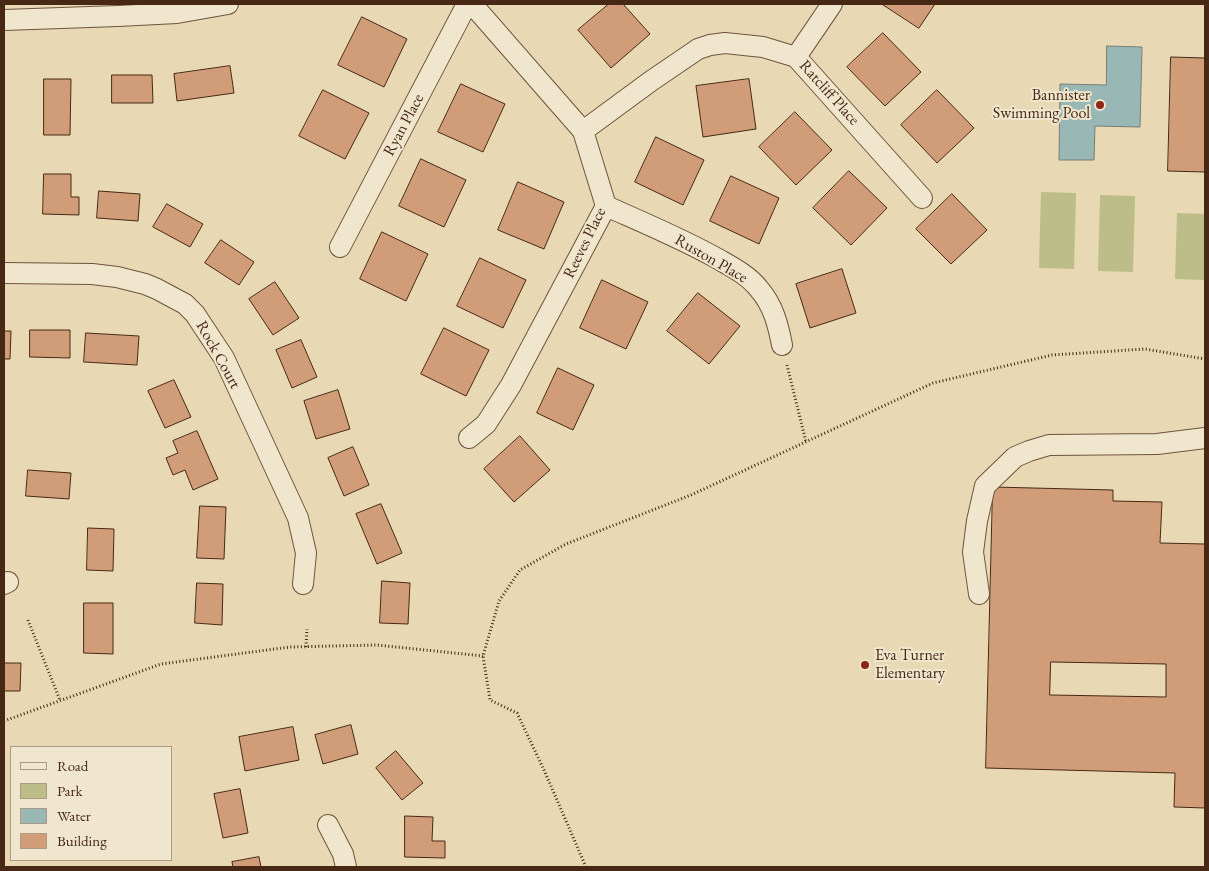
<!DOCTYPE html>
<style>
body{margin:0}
#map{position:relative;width:1209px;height:871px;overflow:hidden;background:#e8d8b4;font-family:"EB Garamond",serif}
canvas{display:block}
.frame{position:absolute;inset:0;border:5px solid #462814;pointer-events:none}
.legend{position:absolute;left:10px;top:746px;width:162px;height:115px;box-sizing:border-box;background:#f0e6ce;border:1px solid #ac9a84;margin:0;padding:6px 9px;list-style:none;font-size:15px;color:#462814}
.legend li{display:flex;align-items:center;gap:10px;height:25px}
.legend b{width:25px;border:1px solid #ac9a84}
</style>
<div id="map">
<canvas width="1209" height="871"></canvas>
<div class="frame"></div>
<ul class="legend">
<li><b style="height:6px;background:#f0e6ce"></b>Road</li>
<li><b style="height:14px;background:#bcbd89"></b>Park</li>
<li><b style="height:14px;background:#99b8b5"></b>Water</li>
<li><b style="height:14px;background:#d19d79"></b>Building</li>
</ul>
</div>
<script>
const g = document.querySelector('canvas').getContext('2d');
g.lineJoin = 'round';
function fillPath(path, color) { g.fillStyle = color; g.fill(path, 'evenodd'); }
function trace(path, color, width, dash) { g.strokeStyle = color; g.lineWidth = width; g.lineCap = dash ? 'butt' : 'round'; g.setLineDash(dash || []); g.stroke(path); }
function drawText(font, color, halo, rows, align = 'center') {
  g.font = font + ' "EB Garamond",serif'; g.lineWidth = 4; g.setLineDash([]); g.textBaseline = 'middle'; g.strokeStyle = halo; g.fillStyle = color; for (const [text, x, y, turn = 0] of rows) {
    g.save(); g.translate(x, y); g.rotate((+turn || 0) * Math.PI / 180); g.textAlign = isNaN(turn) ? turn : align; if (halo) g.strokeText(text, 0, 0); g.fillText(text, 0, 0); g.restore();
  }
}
fillPath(new Path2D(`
 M1041 192 1076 193 1074 269 1039 268Z
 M1100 195 1135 196 1133 272 1098 271Z
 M1177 213 1205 214V280L1175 279Z`), '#bcbd89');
const water = new Path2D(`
 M1107 46 1142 47 1140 127 1095 126 1094 160H1059L1060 84 1106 85Z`);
fillPath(water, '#99b8b5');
trace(water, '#787e75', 1);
const building = new Path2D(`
 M609 4H623L650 34 611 68 578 30Z
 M882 4H935L919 28Z
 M362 17 407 39 384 87 338 65Z
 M883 33 921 72 885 106 847 67Z
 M1171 57 1205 58V172L1168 171Z
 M230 66 234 93 177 101 174 74Z
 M112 75H152L153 103H112Z
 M44 79H71L70 135H44Z
 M749 79 756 129 703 137 696 86Z
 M461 84 505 104 483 152 438 132Z
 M323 90 369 113 345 159 299 136Z
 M937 90 974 128 937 163 901 125Z
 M795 112 832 150 796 185 759 147Z
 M656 137 704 160 683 205 635 182Z
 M421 159 466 180 444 227 399 206Z
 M849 171 887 208 851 245 813 208Z
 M44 174H71V197H79V215L43 214Z
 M731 176 779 198 759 244 710 221Z
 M518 182 564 202 544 249 498 230Z
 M99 191 140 194 138 221 97 218Z
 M952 194 987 230 951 264 916 229Z
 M167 204 203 224 190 247 153 227Z
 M382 232 428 254 406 301 360 279Z
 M221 240 254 262 239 285 205 263Z
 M480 258 526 280 503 328 457 306Z
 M842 269 856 313 810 328 796 284Z
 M602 280 648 302 626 349 580 328Z
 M275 282 299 318 273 335 249 299Z
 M698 293 740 326 709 364 667 331Z
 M444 328 489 350 466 396 421 374Z
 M30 330H70V358L30 357Z
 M4 331H11L10 359H4Z
 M86 333 139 336 137 365 84 362Z
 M301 340 317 377 292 388 276 350Z
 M558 368 594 385 573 430 537 413Z
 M174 380 191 417 165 428 148 391Z
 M338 390 350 429 316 439 304 401Z
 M197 431 218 479 193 490 185 470 173 475 166 458 178 453 173 441Z
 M520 436 550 470 514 502 484 469Z
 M353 447 369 485 344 496 328 458Z
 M28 470 71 473 69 499 26 496Z
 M993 487 1113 490V501L1162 502 1160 543 1205 544V808L1174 807 1175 773 986 768ZM1051 662 1166 664V697L1050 695Z
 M381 504 402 553 377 564 356 514Z
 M200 506 226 507 224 559 197 558Z
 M88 528 114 529 113 571 87 570Z
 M382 581 410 583 408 624 380 623Z
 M197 583 223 584 222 625 195 623Z
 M84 603H113V654L84 653Z
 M4 663H21L20 691H4Z
 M351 725 358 754 323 764 315 735Z
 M293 727 299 760 245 771 239 737Z
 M396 751 423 783 402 800 376 768Z
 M240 789 248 833 223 838 214 794Z
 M405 816 433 817 432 841H445V858L405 857Z
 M259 857 261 867H233L232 862Z`);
fillPath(building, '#d19d79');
trace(building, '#462814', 1);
const minor = new Path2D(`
 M4 20 118 16 177 13 228 4
 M796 57 832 4
 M583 131 651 81 698 49 710 45 725 43 763 47 796 57 922 198
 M606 206C644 223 683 239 720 260 734 268 749 276 759 289 773 305 778 324 782 345
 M340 247 467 4
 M4 273 92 274 117 277 145 284 157 289 185 304 195 314 224 358 298 518 306 553 303 584
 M469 438 486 424 511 385 606 206 583 131 472 4
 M4 584 8 582
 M979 594 973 552 977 521 985 486 1015 457 1029 451 1049 445 1157 444 1205 438
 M328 825 343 854 346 867`);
trace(minor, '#6e543c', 22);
trace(new Path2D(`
 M787 365 806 442
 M28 620 60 700
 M306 647 307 629
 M4 721 161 664 290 647 377 645 483 656
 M586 867 544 770 517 713 490 700 483 656 499 601 520 570 566 544 691 495 933 383 1052 355 1145 349 1205 359`), '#462814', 3, [1, 2.5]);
trace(minor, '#f0e6ce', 20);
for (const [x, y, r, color] of [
 [1100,105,5,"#8f2418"],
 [865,665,5,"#8f2418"]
]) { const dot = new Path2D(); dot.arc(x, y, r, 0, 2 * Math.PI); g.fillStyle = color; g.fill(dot); trace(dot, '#f0e6ce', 2); }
drawText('16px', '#462814', '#f0e6ce', [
 ["Ratcliff Place",829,93,48],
 ["Ryan Place",404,125,-62],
 ["Reeves Place",585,243,-64],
 ["Ruston Place",711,259,30],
 ["Rock Court",218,355,61]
]);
drawText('16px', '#462814', '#f0e6ce', [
 ["Bannister",1090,96],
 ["Swimming Pool",1090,114],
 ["Eva Turner",875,656,"left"],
 ["Elementary",875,674,"left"]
], 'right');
</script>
